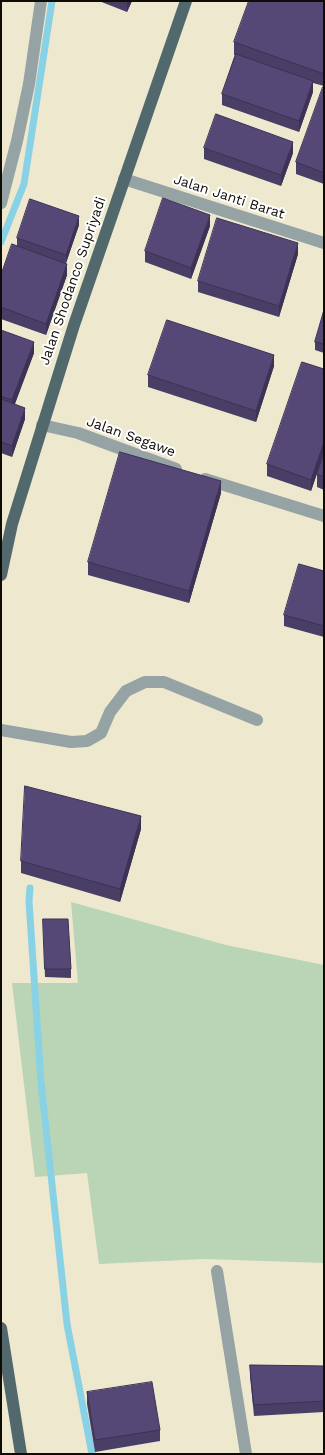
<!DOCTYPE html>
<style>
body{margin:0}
#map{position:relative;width:325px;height:1455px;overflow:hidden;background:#eee8cf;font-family:"Work Sans",sans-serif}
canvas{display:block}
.frame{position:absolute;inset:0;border:2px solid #0e0c04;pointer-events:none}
</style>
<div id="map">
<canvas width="325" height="1455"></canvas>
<div class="frame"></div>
</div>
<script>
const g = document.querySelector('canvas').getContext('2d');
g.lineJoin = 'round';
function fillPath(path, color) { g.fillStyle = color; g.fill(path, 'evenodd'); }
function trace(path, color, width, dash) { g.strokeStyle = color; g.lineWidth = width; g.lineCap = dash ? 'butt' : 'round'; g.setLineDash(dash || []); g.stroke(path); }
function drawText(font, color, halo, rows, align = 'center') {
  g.font = font + ' "Work Sans",sans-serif'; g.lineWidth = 4; g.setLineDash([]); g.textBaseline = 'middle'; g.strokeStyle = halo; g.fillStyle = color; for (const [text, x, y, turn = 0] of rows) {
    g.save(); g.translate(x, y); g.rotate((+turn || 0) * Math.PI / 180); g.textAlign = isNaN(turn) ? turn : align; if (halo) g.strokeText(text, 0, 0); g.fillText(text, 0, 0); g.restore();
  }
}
fillPath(new Path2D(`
 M71 902 226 945 324 965V1263L204 1259 99 1264 87 1173 35 1177 12 983H78Z`), '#bad4b6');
trace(new Path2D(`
 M1 242 24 184 52 1
 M30 888 29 901 41 1082 67 1324 92 1454`), '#89d2e6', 7);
trace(new Path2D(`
 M124 179 324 243
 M1 203 17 141 29 84 41 1
 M42 425 78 433 176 469
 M205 479 324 516
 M1 730 71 742 87 741 101 733 110 712 126 691 145 682H164L257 720
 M217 1271 246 1454`), '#95a3a5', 12);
trace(new Path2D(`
 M1 575 12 524 74 325 186 1
 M1 1328 21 1454`), '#51696d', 12);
fillPath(new Path2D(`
 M99 1H132L127 12Z
 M324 1V86L313 83V92L299 132 222 105V94L235 55H234V42Z
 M324 87V184L296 174V162Z
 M204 148 293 153 281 186 204 159Z
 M79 225 66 263 67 275 46 335 1 319V275L17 245V238Z
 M210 226 191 279 145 262V251Z
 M298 254 279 317 198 292V281Z
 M324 310V353L315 350V342Z
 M1 330 34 353 15 404 25 419 12 457 1 453Z
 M274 366 256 422 148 387V375Z
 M324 369V453L311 491 267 476V464Z
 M324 455V490L317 487V474Z
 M221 493 189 603 88 575V562Z
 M324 571V637L284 626V615Z
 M141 829 120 902 21 873V861Z
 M43 919 71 969V978L45 977Z
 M250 1365 324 1366V1412L254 1416 250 1376Z
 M87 1392 160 1430V1441L95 1452 87 1404Z`), '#493e66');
fillPath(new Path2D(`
 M127 1H132L127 12Z
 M313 81V92L299 132V121Z
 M293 142V153L281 186V175Z
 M210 215V226L191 279V268Z
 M79 216V225L66 263V255Z
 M298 243V254L279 317V306Z
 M67 264V275L46 335V324Z
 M34 342V353L12 411V400Z
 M274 355V366L256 422V411Z
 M25 408V419L12 457V446Z
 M324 442V453L311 491V480Z
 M221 481V493L189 603V591Z
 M141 816V829L120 902V889Z`), '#3c3253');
const building = new Path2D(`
 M249 1H324V74L234 42Z
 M236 54 313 81 299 121 222 94Z
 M323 87H324V173L296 162Z
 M216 114 293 142 281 175 204 148Z
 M163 198 210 215 191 268 145 251Z
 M30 199 79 216 66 255 17 238Z
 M217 218 298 243 279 306 198 281Z
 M12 244 67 264 46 324 1 307V275Z
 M324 310V344L315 342Z
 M167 320 274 355 256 411 148 375Z
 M1 330 34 342 12 400 1 396Z
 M302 362 324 369V442L311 480 267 464Z
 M1 399 25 408 12 446 1 442Z
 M120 452 221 481 189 591 88 562Z
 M324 455V477L317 474Z
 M299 564 324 571V626L284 615Z
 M25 786 141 816 120 889 21 861Z
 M43 919H68L71 969H45Z
 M250 1365 324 1366V1401L254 1405Z
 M152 1382 160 1430 95 1440 87 1392Z`);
fillPath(building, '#554877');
trace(building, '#3c3253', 1);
drawText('14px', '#0e0c04', '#fff', [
 ["Jalan Janti Barat",229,197,18],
 ["Jalan Shodanco Supriyadi",73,281,-71],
 ["Jalan Segawe",131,437,20]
]);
</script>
